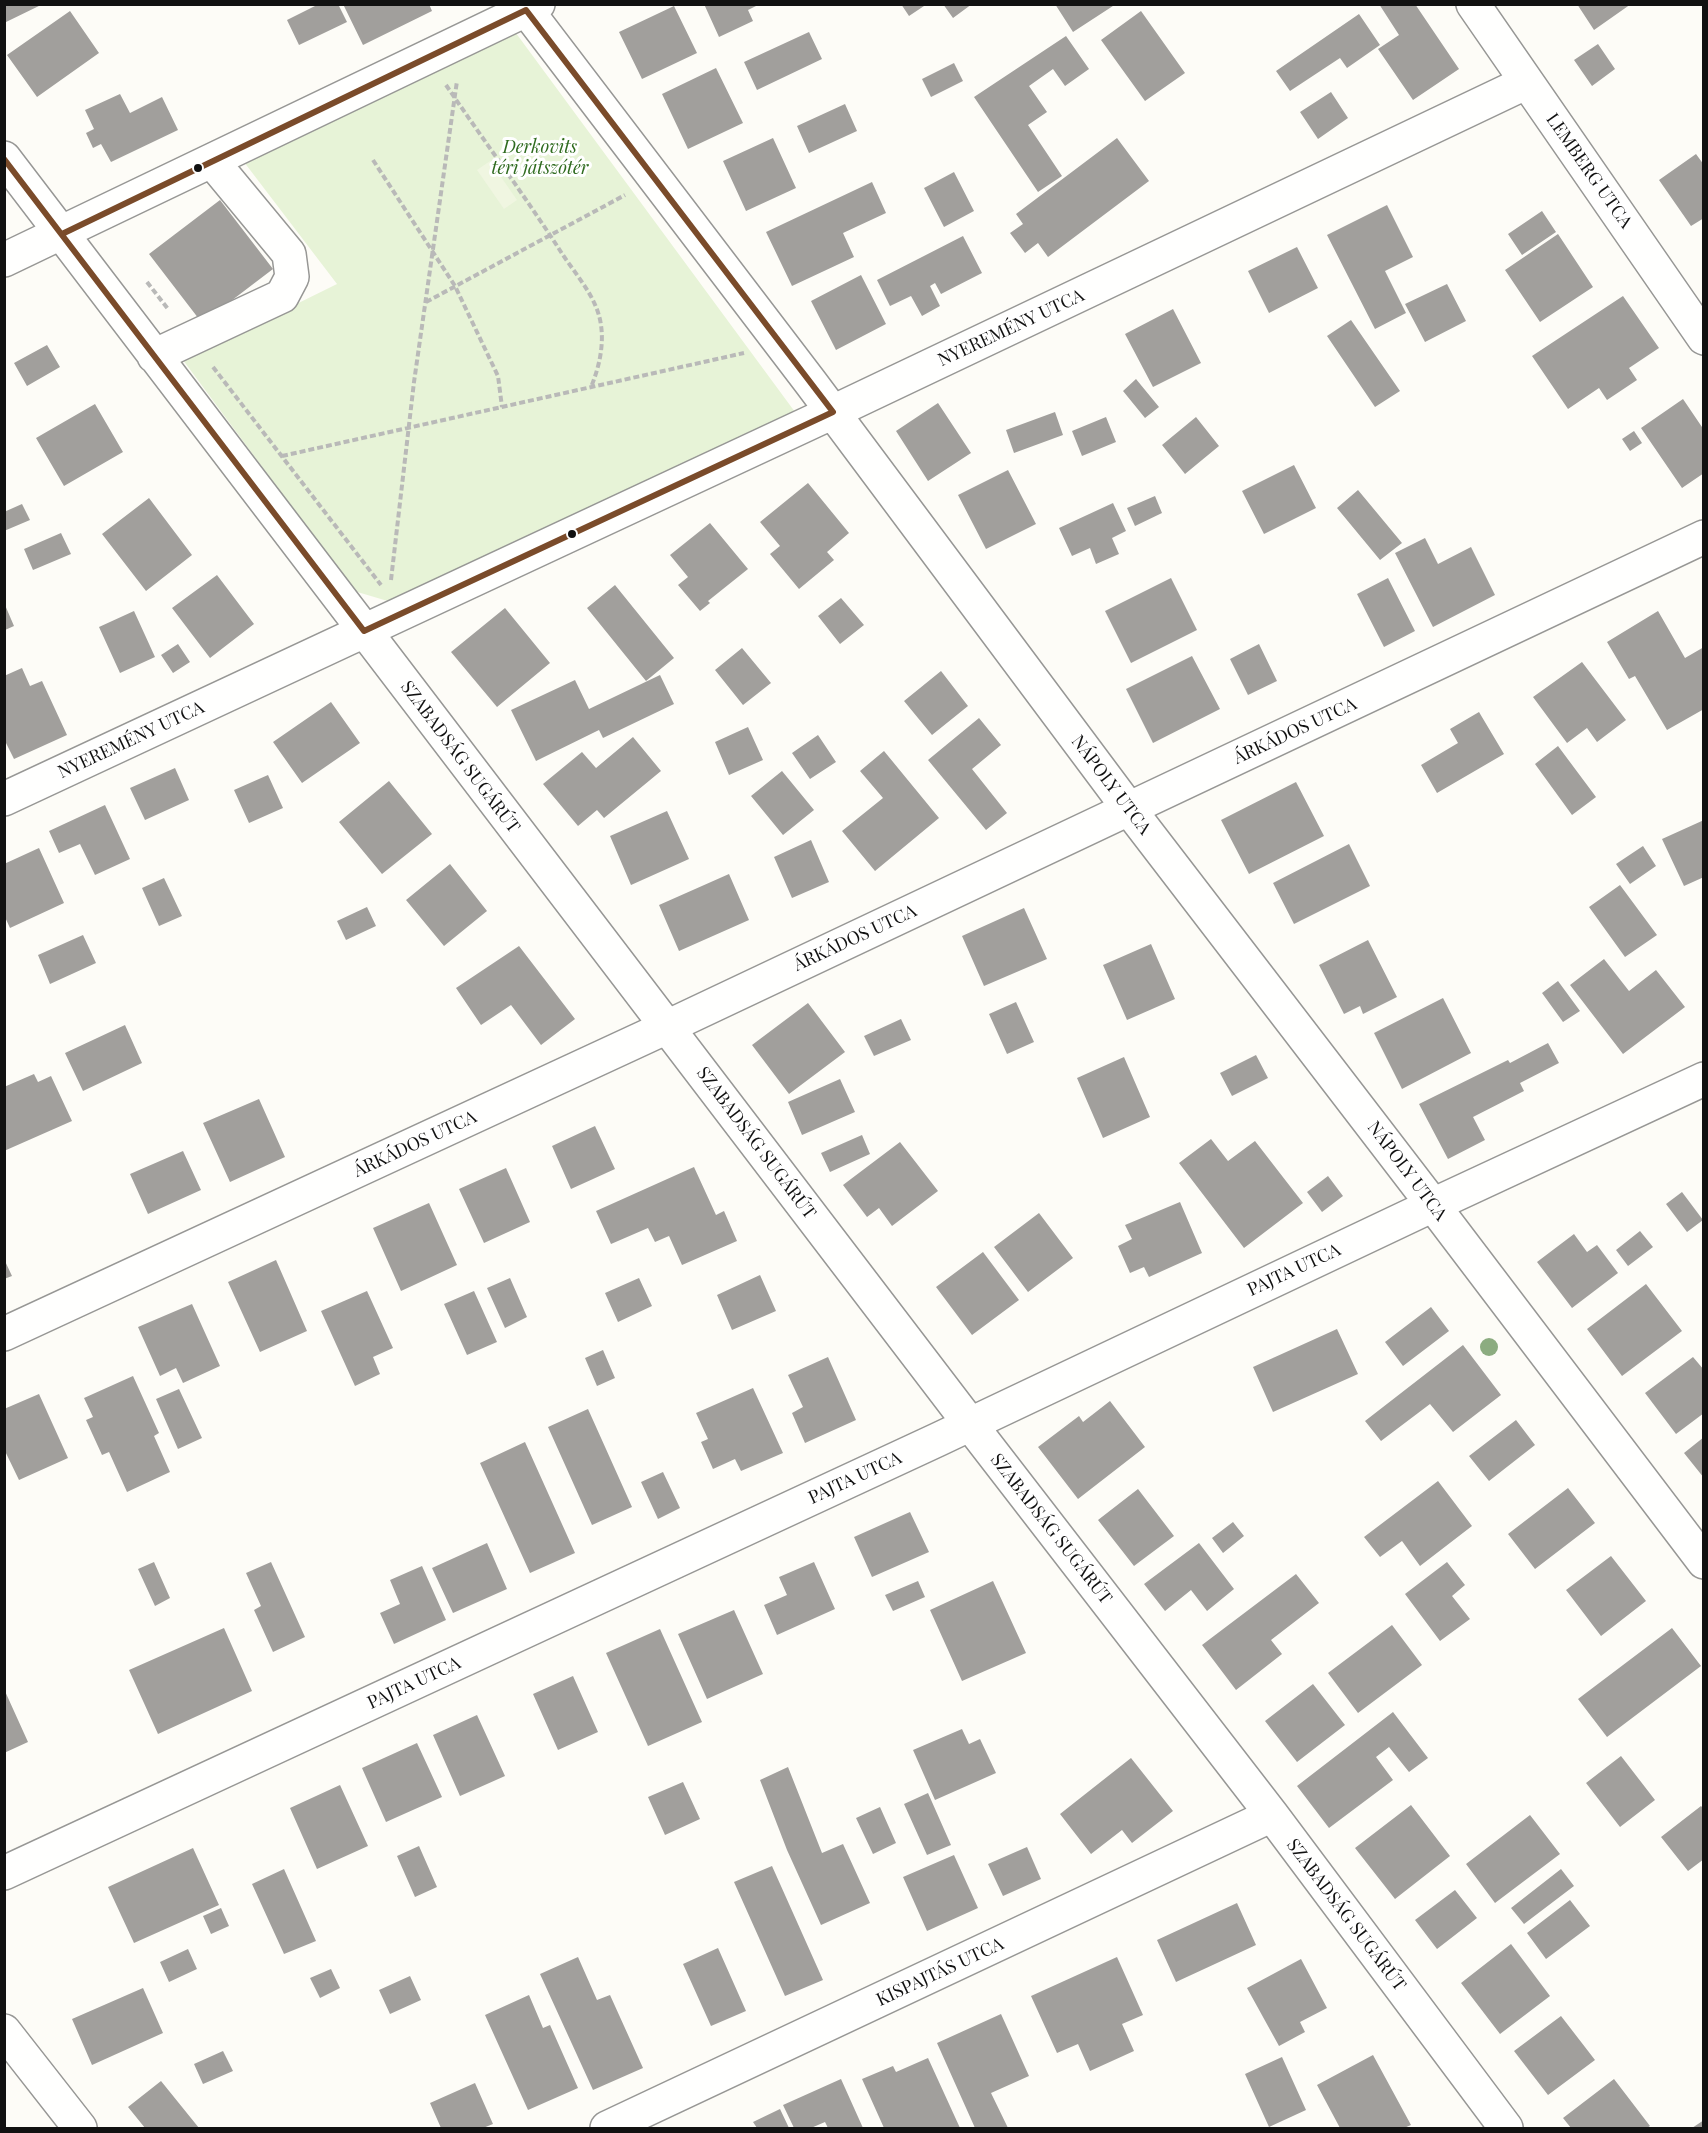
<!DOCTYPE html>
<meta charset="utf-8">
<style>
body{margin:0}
#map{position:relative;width:1708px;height:2133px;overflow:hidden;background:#fdfcf7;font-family:"Playfair Display",serif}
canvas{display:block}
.frame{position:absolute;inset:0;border:6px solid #111;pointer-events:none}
</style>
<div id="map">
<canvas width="1708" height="2133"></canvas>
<div class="frame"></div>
</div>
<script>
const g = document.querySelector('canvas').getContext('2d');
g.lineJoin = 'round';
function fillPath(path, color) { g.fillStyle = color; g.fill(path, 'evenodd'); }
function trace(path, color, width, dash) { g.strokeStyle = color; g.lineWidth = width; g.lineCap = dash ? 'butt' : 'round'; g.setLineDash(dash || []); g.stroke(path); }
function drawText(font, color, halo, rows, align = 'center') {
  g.font = font + ' "Playfair Display",serif'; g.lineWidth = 6; g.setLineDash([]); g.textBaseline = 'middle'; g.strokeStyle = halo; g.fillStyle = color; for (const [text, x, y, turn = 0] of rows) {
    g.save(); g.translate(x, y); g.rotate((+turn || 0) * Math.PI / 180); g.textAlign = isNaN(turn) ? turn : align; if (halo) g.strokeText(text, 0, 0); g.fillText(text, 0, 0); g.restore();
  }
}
fillPath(new Path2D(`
 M510 25 795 412 391 602 354 591 183 360 337 284 244 162Z`), '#e7f3d7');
fillPath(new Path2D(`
 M490 161 517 200 504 209 477 170Z`), '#f0f6e1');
fillPath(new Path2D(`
 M4 4H43L4 23Z
 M319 4H338L347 22 299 45 287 20Z
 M343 4H429L432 11 363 45Z
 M704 4H760L748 10 753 21 719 37Z
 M901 4H927L909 16Z
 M943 4H972L953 18Z
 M1055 4H1116L1073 32Z
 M1379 4H1415L1459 69 1413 100 1378 49 1399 35Z
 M1577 4H1631L1594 30Z
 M674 6 697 53 642 79 619 32Z
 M70 11 99 53 37 97 7 55Z
 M1141 11 1185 73 1145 101 1101 40Z
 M1359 14 1380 45 1347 68 1340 58 1290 91 1276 71Z
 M809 32 822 59 757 90 744 62Z
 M1066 36 1089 69 1065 86 1053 69 1029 86 1047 112 1028 125 1062 176 1038 192 974 97Z
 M1598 44 1615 69 1592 86 1574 60Z
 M954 63 963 81 931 97 922 79Z
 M716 68 743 123 688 149 662 94Z
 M1331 92 1348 118 1318 139 1300 112Z
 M120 94 130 113 162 97 178 130 111 162 101 144 93 148 86 133 94 129 85 110Z
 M845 104 857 131 809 153 797 126Z
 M773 138 796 188 746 211 723 161Z
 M1117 138 1149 181 1048 257 1038 243 1025 253 1010 233 1023 224 1016 214Z
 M1696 154 1704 165V218L1691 226 1659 180Z
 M954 172 974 211 944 227 924 188Z
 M872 182 886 213 843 233 854 257 792 286 766 232Z
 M220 200 273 269 202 323 149 254Z
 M1387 205 1413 257 1385 271 1406 313 1375 329 1327 235Z
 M1542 211 1556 232 1522 255 1508 234Z
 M1558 234 1593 287 1540 322 1505 270Z
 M963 236 982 273 941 294 935 283 930 286 940 306 922 316 911 296 890 306 877 280Z
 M1297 247 1318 288 1269 313 1248 271Z
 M861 275 886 324 836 350 811 301Z
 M1447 284 1466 321 1425 342 1405 304Z
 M1623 296 1659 348 1629 368 1637 380 1607 400 1599 388 1568 409 1532 356Z
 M1173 309 1201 363 1153 387 1125 334Z
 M1351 320 1400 391 1375 407 1327 336Z
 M47 345 60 367 27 386 14 363Z
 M1136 379 1159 407 1145 418 1123 391Z
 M1683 399 1704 430V473L1682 488 1641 428Z
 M938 403 971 453 928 481 896 431Z
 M95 404 123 452 64 486 36 438Z
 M1055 412 1063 435 1014 453 1006 430Z
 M1106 417 1116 442 1082 456 1072 431Z
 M1196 417 1219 446 1185 474 1162 445Z
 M1634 431 1642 443 1630 451 1622 439Z
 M1294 465 1316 508 1264 534 1242 491Z
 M1008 470 1036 524 986 549 958 495Z
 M808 483 849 533 827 552 834 560 799 589 770 554 780 546 760 522Z
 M1358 490 1402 543 1380 560 1337 508Z
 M1155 496 1162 513 1135 526 1127 508Z
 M149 498 192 555 146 591 102 534Z
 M1113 503 1126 531 1112 538 1119 554 1096 564 1090 548 1072 556 1059 528Z
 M22 504 30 520 4 531V512Z
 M710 523 748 569 708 601 710 603 700 611 678 585 688 577 670 555Z
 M61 533 71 554 33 570 24 549Z
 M1425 538 1438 564 1471 547 1495 595 1433 627 1395 553Z
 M217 575 254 624 210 658 172 608Z
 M1171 578 1197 630 1131 663 1105 611Z
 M1388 578 1415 631 1384 647 1357 594Z
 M615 585 674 658 646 681 587 608Z
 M841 598 864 625 840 644 818 616Z
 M5 605 14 626 5 630Z
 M505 608 550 663 497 707 451 652Z
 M134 611 155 657 120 673 99 627Z
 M1658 611 1685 658 1704 647V709L1667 730 1635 676 1629 679 1607 642Z
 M178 644 190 662 173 673 161 655Z
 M1259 644 1277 681 1248 695 1230 659Z
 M742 648 771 683 743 705 715 670Z
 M1192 656 1220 709 1153 743 1126 689Z
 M1582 662 1626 720 1597 742 1587 728 1567 743 1533 697Z
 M22 668 30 686 42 681 67 735 14 759 4 739V676Z
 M941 671 968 706 932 735 904 701Z
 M660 675 674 704 603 738 599 730 536 761 511 710 575 680 589 709Z
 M331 702 360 743 302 783 273 742Z
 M1479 712 1504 754 1437 793 1421 765 1458 743 1450 729Z
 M979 718 1001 745 972 769 1007 813 986 830 928 760Z
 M748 727 763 760 729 775 715 742Z
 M818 735 836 762 810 779 792 753Z
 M633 737 661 771 604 818 597 810 578 826 543 784 582 752 596 768Z
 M1558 746 1596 797 1572 815 1535 764Z
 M884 751 939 818 875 871 842 831 883 798 860 771Z
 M175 768 189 800 145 820 130 788Z
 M782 771 814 810 783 835 751 796Z
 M268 775 283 808 249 823 234 790Z
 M389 781 432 834 382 874 339 822Z
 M1296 782 1324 836 1249 874 1221 820Z
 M105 805 130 859 95 875 80 844 59 853 49 831Z
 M667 811 689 859 631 885 610 836Z
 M1704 820V877L1684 886 1662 839Z
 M811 840 829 882 792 898 774 857Z
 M1349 844 1370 886 1294 924 1273 883Z
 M1643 846 1656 866 1630 884 1616 864Z
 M39 848 64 903 10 928 4 915V864Z
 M450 864 487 911 444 946 406 900Z
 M729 874 749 920 679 951 659 905Z
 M164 878 182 916 159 926 142 888Z
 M1620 885 1657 935 1625 957 1589 907Z
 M367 907 376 926 346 940 337 921Z
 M1024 908 1047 959 984 986 962 936Z
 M83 935 96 963 50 984 38 955Z
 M1368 940 1397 997 1363 1014 1360 1006 1344 1014 1319 965Z
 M1151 944 1175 999 1127 1020 1103 965Z
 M519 946 575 1019 541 1045 511 1005 481 1025 456 988Z
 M1604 959 1629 991 1656 970 1685 1007 1623 1054 1570 985Z
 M1558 981 1580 1011 1563 1022 1542 993Z
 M1443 998 1471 1053 1402 1089 1374 1033Z
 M1016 1002 1034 1042 1007 1054 989 1014Z
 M808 1003 845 1052 789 1094 752 1045Z
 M901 1019 911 1040 874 1056 864 1036Z
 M125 1025 142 1063 83 1091 65 1053Z
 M1548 1043 1559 1063 1520 1083 1524 1091 1473 1117 1485 1140 1448 1159 1419 1104 1508 1060 1510 1063Z
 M1256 1055 1268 1078 1232 1096 1220 1073Z
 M1124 1057 1150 1117 1103 1138 1077 1078Z
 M34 1074 38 1082 51 1076 72 1121 4 1151V1087Z
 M840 1079 855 1112 802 1135 788 1102Z
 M259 1099 285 1157 230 1182 203 1123Z
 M595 1126 615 1169 571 1189 552 1146Z
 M862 1135 870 1154 830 1172 821 1153Z
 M1211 1139 1228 1161 1255 1141 1303 1203 1244 1248 1179 1163Z
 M900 1142 938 1191 892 1226 879 1208 867 1217 843 1185Z
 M183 1151 201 1190 148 1214 130 1174Z
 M694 1167 716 1215 724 1211 737 1241 682 1265 669 1236 655 1242 648 1228 611 1244 596 1211Z
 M506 1168 530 1222 484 1243 459 1189Z
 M1328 1176 1343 1196 1322 1212 1307 1192Z
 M1682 1192 1703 1220 1687 1232 1666 1204Z
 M1180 1202 1202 1253 1149 1277 1144 1267 1130 1273 1118 1246 1132 1239 1125 1225Z
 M429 1203 457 1265 401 1291 373 1228Z
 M1039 1213 1073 1258 1028 1292 994 1247Z
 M1640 1231 1653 1247 1628 1266 1616 1250Z
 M1574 1234 1587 1252 1597 1245 1618 1273 1572 1308 1537 1262Z
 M983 1252 1019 1300 972 1335 936 1287Z
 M4 1259 12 1276 4 1279Z
 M276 1260 307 1331 260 1352 228 1282Z
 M760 1275 776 1311 732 1330 717 1295Z
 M510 1278 527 1317 505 1328 487 1288Z
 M639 1278 652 1306 618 1322 605 1293Z
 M1646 1284 1682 1331 1622 1376 1587 1329Z
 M367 1291 393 1348 373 1357 380 1374 355 1386 321 1311Z
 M474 1291 497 1342 467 1355 444 1304Z
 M192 1304 220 1366 183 1383 176 1368 160 1376 138 1327Z
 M1431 1307 1449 1331 1403 1366 1385 1342Z
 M1337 1329 1358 1374 1273 1412 1253 1367Z
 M1463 1345 1501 1395 1453 1432 1430 1404 1381 1441 1365 1421Z
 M603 1350 615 1378 597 1386 585 1358Z
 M828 1357 856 1420 805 1443 792 1413 803 1407 788 1375Z
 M1693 1357 1704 1370V1413L1676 1434 1645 1393Z
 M133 1376 159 1433 154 1436 170 1472 127 1492 109 1452 102 1455 86 1420 93 1417 84 1398Z
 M753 1388 783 1453 741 1471 735 1459 713 1469 701 1442 708 1439 696 1413Z
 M179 1389 202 1438 178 1449 156 1399Z
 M39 1394 68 1458 19 1480 4 1449V1409Z
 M1110 1401 1145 1447 1078 1499 1038 1447 1079 1416 1083 1422Z
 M588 1409 632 1507 592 1525 548 1427Z
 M1516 1420 1535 1445 1489 1481 1469 1456Z
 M1704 1437V1478L1684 1453Z
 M525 1442 575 1553 530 1573 480 1463Z
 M663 1472 680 1508 658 1519 641 1482Z
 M1438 1481 1472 1526 1420 1566 1402 1541 1380 1557 1364 1537Z
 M1568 1488 1595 1523 1535 1569 1508 1534Z
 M1138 1489 1174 1536 1134 1566 1098 1520Z
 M910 1512 929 1552 872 1577 854 1537Z
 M1233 1522 1244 1536 1223 1553 1212 1538Z
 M487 1543 507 1589 453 1613 432 1568Z
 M1199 1543 1234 1589 1207 1611 1191 1590 1165 1611 1144 1584Z
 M1611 1556 1646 1601 1601 1636 1566 1590Z
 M154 1562 170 1598 155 1606 138 1569Z
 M271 1562 305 1637 273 1652 254 1610 261 1606 246 1573Z
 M814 1562 835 1609 777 1635 764 1605 787 1595 779 1577Z
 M1447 1562 1465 1585 1452 1596 1470 1619 1440 1641 1405 1594Z
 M422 1566 446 1620 394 1644 380 1613 400 1604 390 1580Z
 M1296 1574 1319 1603 1271 1640 1282 1654 1236 1690 1202 1645Z
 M918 1581 925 1597 893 1611 885 1595Z
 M993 1581 1026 1653 962 1681 930 1610Z
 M734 1610 763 1674 707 1699 678 1634Z
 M1392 1625 1422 1665 1358 1713 1328 1673Z
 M224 1628 252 1691 158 1734 129 1670Z
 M1672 1628 1701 1666 1607 1737 1578 1699Z
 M660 1629 702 1722 648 1746 606 1653Z
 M573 1676 598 1732 558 1750 533 1694Z
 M1313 1684 1345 1725 1297 1762 1265 1721Z
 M4 1689 28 1742 4 1753Z
 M1393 1712 1428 1758 1409 1772 1389 1747 1376 1757 1393 1780 1329 1828 1297 1786Z
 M477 1715 505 1776 460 1796 433 1735Z
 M962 1729 969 1744 980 1739 996 1773 935 1800 913 1750Z
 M417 1743 442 1797 386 1822 362 1768Z
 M1621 1756 1655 1800 1620 1827 1586 1783Z
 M1131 1758 1173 1811 1132 1843 1122 1830 1091 1854 1060 1814Z
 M788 1767 822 1853 843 1844 870 1903 821 1925 787 1850 760 1780Z
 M683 1782 700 1819 665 1835 648 1797Z
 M340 1785 368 1846 317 1869 290 1808Z
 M928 1793 951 1845 927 1855 904 1804Z
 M1411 1805 1450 1856 1395 1899 1355 1848Z
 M1701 1806 1704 1809V1859L1688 1871 1661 1837Z
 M880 1807 896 1843 873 1854 856 1818Z
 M1530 1815 1560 1854 1495 1903 1466 1864Z
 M419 1846 437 1887 415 1897 397 1856Z
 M1027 1847 1041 1879 1003 1896 988 1864Z
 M193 1848 219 1905 134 1943 108 1887Z
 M954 1855 978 1908 927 1931 903 1877Z
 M772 1866 823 1980 785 1996 734 1882Z
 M284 1869 316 1941 284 1954 252 1884Z
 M1561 1869 1574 1886 1524 1924 1511 1908Z
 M1455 1890 1477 1918 1437 1949 1415 1920Z
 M1570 1900 1590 1926 1546 1959 1527 1933Z
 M1237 1903 1256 1945 1176 1982 1157 1940Z
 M221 1908 229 1926 211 1934 203 1916Z
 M1511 1944 1550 1996 1500 2034 1461 1983Z
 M718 1948 746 2011 711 2026 683 1964Z
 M188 1949 197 1969 169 1982 160 1962Z
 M578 1957 597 2000 610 1995 643 2068 593 2090 540 1974Z
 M1117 1957 1143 2015 1122 2024 1134 2051 1090 2071 1078 2044 1057 2053 1031 1996Z
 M1301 1959 1327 2008 1300 2022 1305 2032 1279 2046 1247 1988Z
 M331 1969 340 1988 320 1998 310 1978Z
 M410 1976 421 2000 390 2014 379 1990Z
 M143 1988 163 2033 92 2065 72 2019Z
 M529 1995 543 2028 550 2025 578 2088 528 2110 485 2015Z
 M1001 2014 1029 2076 991 2093 1008 2128H975L937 2043Z
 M1561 2016 1595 2060 1548 2095 1514 2051Z
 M223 2051 233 2071 203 2084 194 2064Z
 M1373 2055 1411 2125 1404 2128H1340L1317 2085Z
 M1282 2057 1306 2110 1269 2127 1245 2074Z
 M928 2058 960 2128H884L862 2079 893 2066 896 2072Z
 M841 2079 863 2128H828L825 2122 811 2128H794L783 2105Z
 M1614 2079 1650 2126 1647 2128H1571L1563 2118Z
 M161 2081 199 2128H145L128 2107Z
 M475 2083 493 2124 483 2128H441L430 2103Z
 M780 2109 789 2128H757L753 2122Z
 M1704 2120V2128H1692Z`), '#a19f9c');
const minor = new Path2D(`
 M522 4 811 383 1129 809 1433 1205 1704 1562
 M1473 4 1704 338
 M4 158 970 1424 1272 1815 1506 2128
 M4 260 538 4
 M154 356 282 296 292 277 289 254 212 161
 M4 799 833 412 1527 82
 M4 1334 667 1027 1704 537
 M4 1873 937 1440 1433 1205 1704 1079
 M4 2031 80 2128
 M607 2128 1272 1815`);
trace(minor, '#979795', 36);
trace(new Path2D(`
 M446 85C484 141 525 196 561 252 572 269 589 289 596 307 607 333 601 363 591 387
 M373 160 455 286 498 376 502 407
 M147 282 168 309
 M426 302 625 195
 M213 367 381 585
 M282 456 744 353
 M391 580 414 382 457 81`), '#b9b9b8', 4, [6, 3]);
trace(minor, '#fffffe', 33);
trace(new Path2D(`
 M4 159 364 631 833 412 526 10 62 234`), '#7a4b2a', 6);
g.fillStyle = '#8cac80';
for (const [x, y] of [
 [1489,1347]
]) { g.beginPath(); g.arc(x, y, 9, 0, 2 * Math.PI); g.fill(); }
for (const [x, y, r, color] of [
 [198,168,5,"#111"],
 [572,534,5,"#111"]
]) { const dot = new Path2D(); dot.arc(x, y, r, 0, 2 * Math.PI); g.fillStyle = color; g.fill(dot); trace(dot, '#fff', 2); }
drawText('italic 18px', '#2f6b1f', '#fff', [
 ["Derkovits",540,147],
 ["téri játszótér",540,168]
]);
drawText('18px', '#111', '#fff', [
 ["LEMBERG UTCA",1589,171,55],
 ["NYEREMÉNY UTCA",1011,328,-25],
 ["ÁRKÁDOS UTCA",1295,731,-25],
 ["NYEREMÉNY UTCA",131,740,-25],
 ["SZABADSÁG SUGÁRÚT",460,757,53],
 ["NÁPOLY UTCA",1111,785,53],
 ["ÁRKÁDOS UTCA",855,938,-25],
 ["SZABADSÁG SUGÁRÚT",756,1143,53],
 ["ÁRKÁDOS UTCA",415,1144,-25],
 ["NÁPOLY UTCA",1407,1171,53],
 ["PAJTA UTCA",1294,1270,-25],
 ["PAJTA UTCA",855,1478,-25],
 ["SZABADSÁG SUGÁRÚT",1051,1529,52],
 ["PAJTA UTCA",414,1683,-25],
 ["SZABADSÁG SUGÁRÚT",1346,1915,53],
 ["KISPAJTÁS UTCA",940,1972,-25]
]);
</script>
